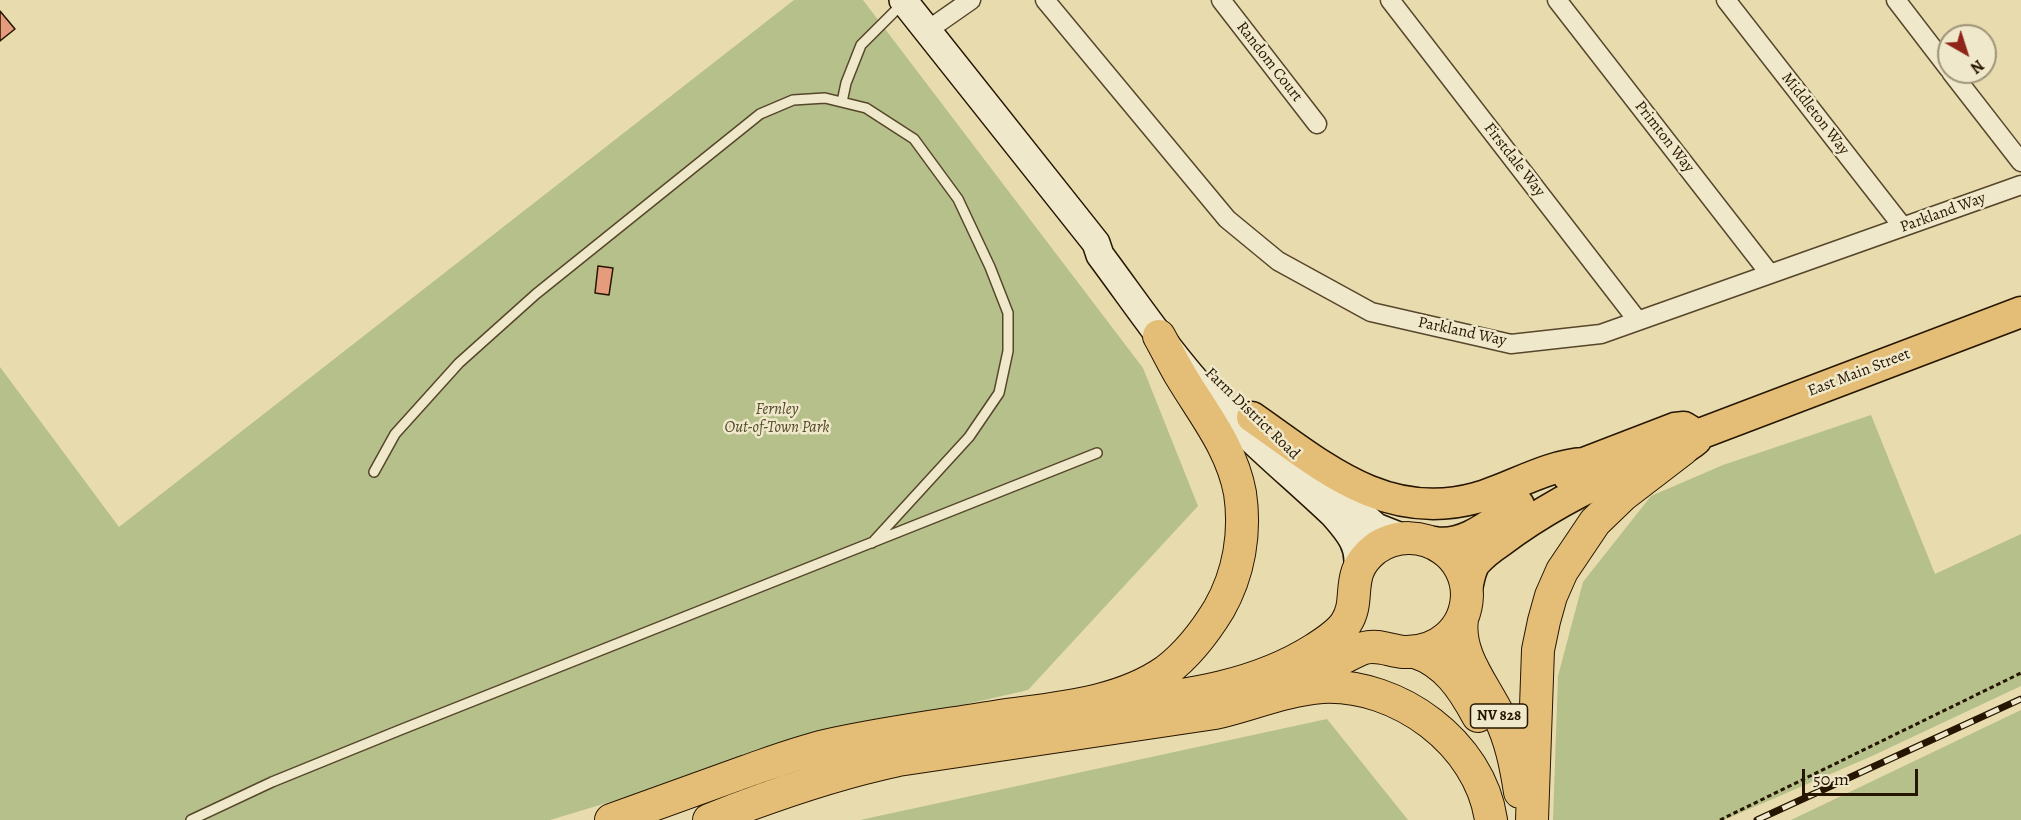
<!DOCTYPE html>
<style>
body{margin:0}
#map{position:relative;width:2021px;height:820px;overflow:hidden;background:#e8dbad;font-family:Alegreya,serif}
canvas{display:block}
.north{position:absolute;left:1937px;top:24px;width:60px;height:60px;box-sizing:border-box;background:#f0e8ca;border:2px solid #9f9479;border-radius:50%;rotate:141deg;font-size:16px;font-weight:700;line-height:24px;text-align:center;color:#261500}
.north::after{content:'';display:block;margin:auto;width:21px;height:27px;background:#8f2418;clip-path:polygon(50% 0,100% 100%,50% 72%,0 100%)}
.scale{position:absolute;left:1802px;top:769px;width:116px;height:27px;box-sizing:border-box;border:3px solid #261500;border-top:0;padding-left:8px;font-size:18px;line-height:21px;white-space:nowrap;color:#261500;-webkit-text-stroke:4px #f0e8ca;paint-order:stroke}
</style>
<div id="map">
<canvas width="2021" height="820"></canvas>
<div class="north">N</div>
<div class="scale">50 m</div>
</div>
<script>
const g = document.querySelector('canvas').getContext('2d');
g.lineJoin = 'round';
function fillPath(path, color) { g.fillStyle = color; g.fill(path, 'evenodd'); }
function trace(path, color, width, dash) { g.strokeStyle = color; g.lineWidth = width; g.lineCap = dash ? 'butt' : 'round'; g.setLineDash(dash || []); g.stroke(path); }
function drawText(font, color, halo, rows, align = 'center') {
  g.font = font + ' Alegreya,serif'; g.lineWidth = 5; g.setLineDash([]); g.textBaseline = 'middle'; g.strokeStyle = halo; g.fillStyle = color; for (const [text, x, y, turn = 0] of rows) {
    g.save(); g.translate(x, y); g.rotate((+turn || 0) * Math.PI / 180); g.textAlign = isNaN(turn) ? turn : align; if (halo) g.strokeText(text, 0, 0); g.fillText(text, 0, 0); g.restore();
  }
}
fillPath(new Path2D(`
 M794 0H863L1143 368 1198 506 1028 690 836 734 550 820H0V367L119 527Z
 M1871 415 1935 574 2021 534V686L1872 756 1724 820H1553L1558 676 1583 582 1651 496 1723 465Z
 M2021 710V820H1791Z
 M1327 719 1408 820H860Z`), '#b5c08a');
const building = new Path2D(`
 M0 11 15 29 0 41Z
 M598 266 613 268 609 295 595 293Z`);
fillPath(building, '#e49c7c');
trace(building, '#261500', 1.5);
const service = new Path2D(`
 M842 102 846 83 861 45 903 3
 M374 472 395 434 459 363 536 294 760 114 793 100 825 98 866 108 914 139 958 199 990 267 1008 313V351L999 393 969 437 872 543
 M191 820 272 782 400 730 1097 453`);
const minor = new Path2D(`
 M1045 0 1227 219 1278 261 1371 312 1511 344 1601 334 2021 185
 M1221 0 1317 124
 M1390 0 1638 321
 M1557 0 1770 274
 M1726 0 1903 227
 M1896 0 1949 69
 M928 30 971 0
 M1951 72 2021 162`);
const secondary = new Path2D(`
 M903 0 1096 243 1100 255C1135 302 1168 351 1207 394 1246 438 1292 475 1334 515 1349 532 1362 547 1357 571
 M1317 475 1376 527 1404 538`);
const primary = new Path2D(`
 M1252 417C1321 465 1385 523 1476 498 1511 488 1547 465 1584 463
 M1568 476 1584 463 1675 428 1684 427 1697 435
 M1434 542C1465 548 1494 521 1519 505
 M1467 589C1469 580 1470 571 1475 563 1482 555 1491 548 1500 542 1540 512 1586 487 1632 468 1652 459 1679 455 1696 440L1697 435 2021 312`);
const trunk = new Path2D(`
 M1462 619C1457 655 1484 685 1499 716 1511 740 1516 766 1520 792
 M1415 652C1446 662 1463 688 1478 716
 M1120 703C1187 696 1257 686 1315 649 1326 642 1339 634 1346 623 1362 599 1343 574 1375 549 1396 534 1423 535 1443 549 1458 559 1467 577 1467 595 1466 630 1438 653 1404 652 1390 651 1378 644 1364 648 1355 651 1347 656 1339 660 1323 668 1306 675 1290 684
 M611 820C657 803 702 787 747 771 776 761 805 750 834 744 889 732 945 725 1000 716 1056 708 1119 704 1166 671 1187 655 1205 632 1219 609 1239 574 1246 533 1240 493 1232 449 1205 416 1182 378 1174 365 1167 350 1159 336
 M709 820C772 795 832 774 898 760L1215 713C1250 705 1285 690 1322 687 1398 683 1480 743 1491 820
 M1532 820 1538 650 1544 621 1551 596 1562 571 1595 522 1623 495 1683 449`);
trace(service, '#56462b', 12);
trace(minor, '#56462b', 21);
trace(secondary, '#261500', 30);
trace(primary, '#261500', 33);
trace(trunk, '#261500', 34);
trace(new Path2D(`
 M1720 820 2021 673`), '#261500', 3, [4.5, 3]);
trace(service, '#f0e8ca', 9);
trace(minor, '#f0e8ca', 18);
trace(secondary, '#f0e8ca', 27);
trace(primary, '#e4be76', 30);
trace(trunk, '#e4be76', 32);
const rail = new Path2D(`
 M1757 820 2021 699`);
trace(rail, '#261500', 7);
trace(rail, '#f0e8ca', 4.5, [14]);
for (const [x, y, w] of [
 [1499,716,57]
]) { const box = new Path2D(); box.roundRect(x - w / 2, y - 12, w, 24, 4.5); g.fillStyle = '#f0e8ca'; g.fill(box); trace(box, '#261500', 1.5); }
drawText('bold 15px', '#261500', null, [
 ["NV 828",1499,716]
]);
drawText('16px', '#261500', '#f0e8ca', [
 ["Random Court",1269,62,52],
 ["Middleton Way",1815,114,52],
 ["Primton Way",1664,137,52],
 ["Firstdale Way",1514,160,52],
 ["Parkland Way",1943,213,-20],
 ["Parkland Way",1462,332,12],
 ["East Main Street",1859,373,-21],
 ["Farm District Road",1252,414,44]
]);
drawText('italic 16px', '#514829', '#f0e8ca', [
 ["Fernley",777,410],
 ["Out-of-Town Park",777,428]
]);
</script>
